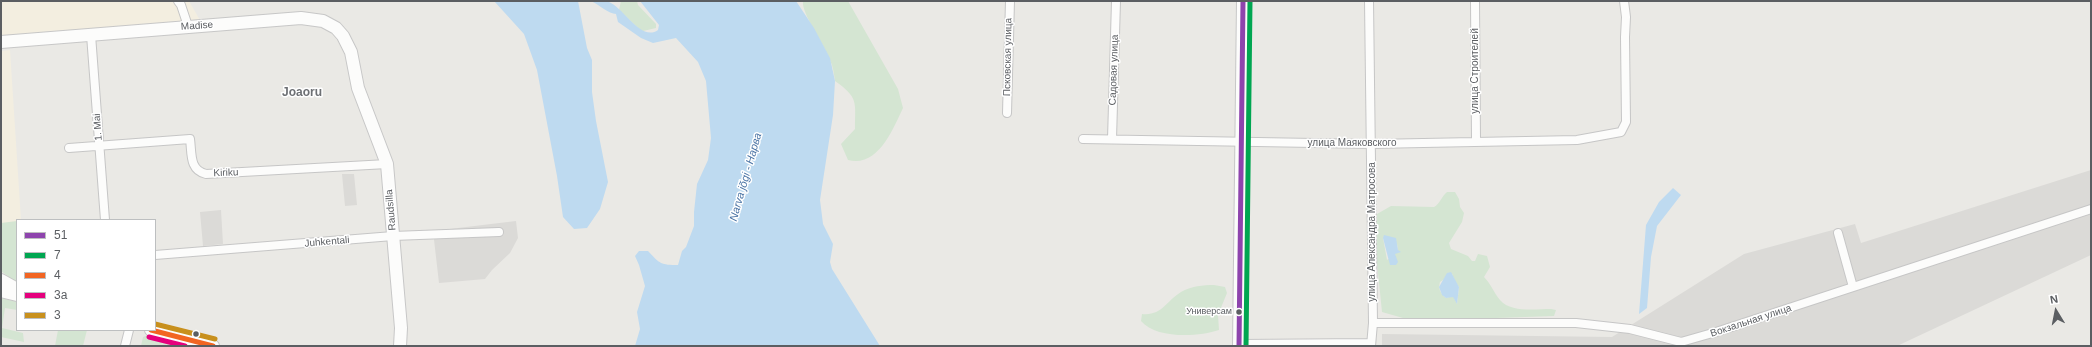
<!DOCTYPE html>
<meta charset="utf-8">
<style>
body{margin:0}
#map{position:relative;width:2092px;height:347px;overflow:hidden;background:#eae9e5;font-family:Arial,sans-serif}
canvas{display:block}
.frame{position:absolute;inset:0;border:2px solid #5b5e62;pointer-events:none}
.legend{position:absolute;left:16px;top:219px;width:140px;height:112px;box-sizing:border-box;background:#fff;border:1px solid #bdbfc0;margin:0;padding:5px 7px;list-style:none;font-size:12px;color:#5b5e62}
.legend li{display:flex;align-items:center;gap:8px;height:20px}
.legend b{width:20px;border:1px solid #bdbfc0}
.north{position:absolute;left:2036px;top:291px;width:40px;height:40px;-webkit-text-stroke:3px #fff;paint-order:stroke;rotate:350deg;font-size:11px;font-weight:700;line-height:16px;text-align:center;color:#5b5e62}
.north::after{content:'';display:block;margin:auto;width:14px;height:18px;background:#5b5e62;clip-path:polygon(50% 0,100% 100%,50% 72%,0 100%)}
</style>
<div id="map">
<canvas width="2092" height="347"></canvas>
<div class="frame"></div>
<ul class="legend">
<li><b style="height:5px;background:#8e44ad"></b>51</li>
<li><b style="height:5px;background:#00a651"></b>7</li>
<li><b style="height:5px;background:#f26522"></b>4</li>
<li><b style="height:5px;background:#e5007d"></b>3a</li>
<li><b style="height:5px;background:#c8901d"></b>3</li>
</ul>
<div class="north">N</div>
</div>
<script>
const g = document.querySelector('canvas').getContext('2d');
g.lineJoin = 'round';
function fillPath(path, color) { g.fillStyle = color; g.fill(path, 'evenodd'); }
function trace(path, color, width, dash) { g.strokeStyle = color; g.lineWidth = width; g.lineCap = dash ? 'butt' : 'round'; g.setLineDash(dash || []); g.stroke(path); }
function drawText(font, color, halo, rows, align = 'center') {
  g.font = font + ' Arial,sans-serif'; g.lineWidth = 3; g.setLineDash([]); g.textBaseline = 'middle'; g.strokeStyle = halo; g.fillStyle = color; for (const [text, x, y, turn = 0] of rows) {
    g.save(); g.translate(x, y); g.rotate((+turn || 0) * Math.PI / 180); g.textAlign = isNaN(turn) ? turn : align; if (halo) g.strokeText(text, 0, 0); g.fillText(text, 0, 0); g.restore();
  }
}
fillPath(new Path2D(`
 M1 1H189L201 22 1 38Z
 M10 50 21 220H17V226L1 228V51Z`), '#f3eee0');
fillPath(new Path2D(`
 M2091 170V255L1897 346H1382V334L1612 337 1744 254 1855 224 1861 243Z
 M342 174H354L357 205 345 206Z
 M221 210 223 244 203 246 200 212Z
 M516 221 518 238 510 253 492 270 485 279 439 283 433 231Z`), '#dbdad7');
fillPath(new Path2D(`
 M621 1H637L638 5 656 24V28L643 31 640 30 619 10Z
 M803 1H848L898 89 903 108C893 129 878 168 848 160L841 144 855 129C855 102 859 98 835 81 834 74 833 66 830 60 825 46 801 13 803 1Z
 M1447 192H1455L1459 199 1460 207 1464 213 1462 222 1449 243 1451 249 1468 256 1472 261H1475L1478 254 1487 256 1490 267 1484 277C1491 284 1494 293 1500 300 1511 313 1536 309 1551 309L1556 310 1554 316 1496 318H1403L1382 312 1376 253 1377 214 1391 206 1434 207C1440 204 1441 197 1447 192ZM1383 238 1397 244 1398 250 1387 260ZM1452 274 1455 282 1459 287 1457 304 1453 296 1446 298C1440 293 1438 289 1440 282Z
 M17 221V283L1 271V223Z
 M1214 285 1225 287 1227 293 1218 315 1219 330C1198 337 1156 339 1141 321L1142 314C1162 316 1166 301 1181 292 1191 286 1203 285 1214 285Z
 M1 298 17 302V310L5 308 2 328 23 333 24 342 1 337Z
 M58 330H87L83 346H55Z
 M148 335 189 346H141L143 337Z`), '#d4e5d2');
fillPath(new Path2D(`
 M494 1H578L587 48 592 60V92L596 121 608 182 600 209 587 228 574 229 563 217 557 176 537 70 524 34Z
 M591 1C597 1 604 0 609 2 624 8 641 42 658 30L659 25 640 1H796L814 28 830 58 835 81 833 115 820 200 823 224 833 244 830 262 832 269 880 346H635L640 329 637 312 645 286 639 265 635 256 639 251H648C660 264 661 265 678 265L682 251 686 247 694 226V212L697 184 708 160 711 138 706 81 698 62 676 38 653 43 641 38 618 22 616 14C609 14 598 4 591 1Z
 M1673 188 1681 195 1657 226 1651 257 1647 308 1639 314 1646 225 1659 202Z
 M1384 235 1396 238 1398 250 1401 252 1395 254 1398 262 1396 265H1390L1383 238Z
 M1451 272 1459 287 1457 304 1453 297 1446 298 1442 295 1439 287 1447 273Z`), '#bedaf0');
const street = new Path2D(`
 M178 1 181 5 188 26
 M1369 1 1373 323 1371 346
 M1475 1 1476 141
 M91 35 105 220
 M1007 113 1010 1
 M1083 139 1372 144 1577 140 1621 132 1626 122 1625 37 1626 17 1624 1
 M1112 139 1116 1
 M69 148 190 139C192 153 189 170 206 174L387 164
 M1838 233 1853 287
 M155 255 393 236 499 232
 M1373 323H1576L1630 329 1681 342 1716 332 2091 209
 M1239 344 1371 343
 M125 346 129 330`);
const secondary = new Path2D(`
 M1 42 301 18 323 21 336 28 343 36 351 52 358 88 387 164 401 328 400 346
 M1 280 17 289
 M1 291 17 295
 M151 330 213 346
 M1239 346 1243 1`);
trace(street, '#c6c6c6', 10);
trace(secondary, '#c7c7c7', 14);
trace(street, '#fcfcfb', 8);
trace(secondary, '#fcfcfb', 12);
trace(new Path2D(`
 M1239 346 1243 1`), '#8e44ad', 5);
trace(new Path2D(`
 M1246 346 1250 1`), '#00a651', 5);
trace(new Path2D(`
 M151 330 213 346`), '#f26522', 5);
trace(new Path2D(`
 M149 337 185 346`), '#e5007d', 5);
trace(new Path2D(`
 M155 324 215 339`), '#c8901d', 5);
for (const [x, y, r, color] of [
 [1239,312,3.5,"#5b5e62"],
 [196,334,3.5,"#5b5e62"]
]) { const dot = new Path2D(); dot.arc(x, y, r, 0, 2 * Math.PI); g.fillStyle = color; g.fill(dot); trace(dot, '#fff', 1.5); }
drawText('9px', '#5b5e62', '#fff', [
 ["Универсам",1232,312]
], 'right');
drawText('10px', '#5b5e62', '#fff', [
 ["Madise",197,26,-4],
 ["Псковская улица",1008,57,-89],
 ["Садовая улица",1114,70,-88],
 ["улица Строителей",1475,71,-90],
 ["1. Mai",98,127,-94],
 ["улица Маяковского",1352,143],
 ["Kiriku",226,173,-2],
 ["Raudsilla",391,210,-95],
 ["улица Александра Матросова",1372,232,-90],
 ["Juhkentali",327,242,-5],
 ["Вокзальная улица",1751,321,-18]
]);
drawText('italic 11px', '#4b74a5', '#fff', [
 ["Narva jõgi - Нарва",746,177,-74]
]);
drawText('bold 12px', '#6d7074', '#fff', [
 ["Joaoru",302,93]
]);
</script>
